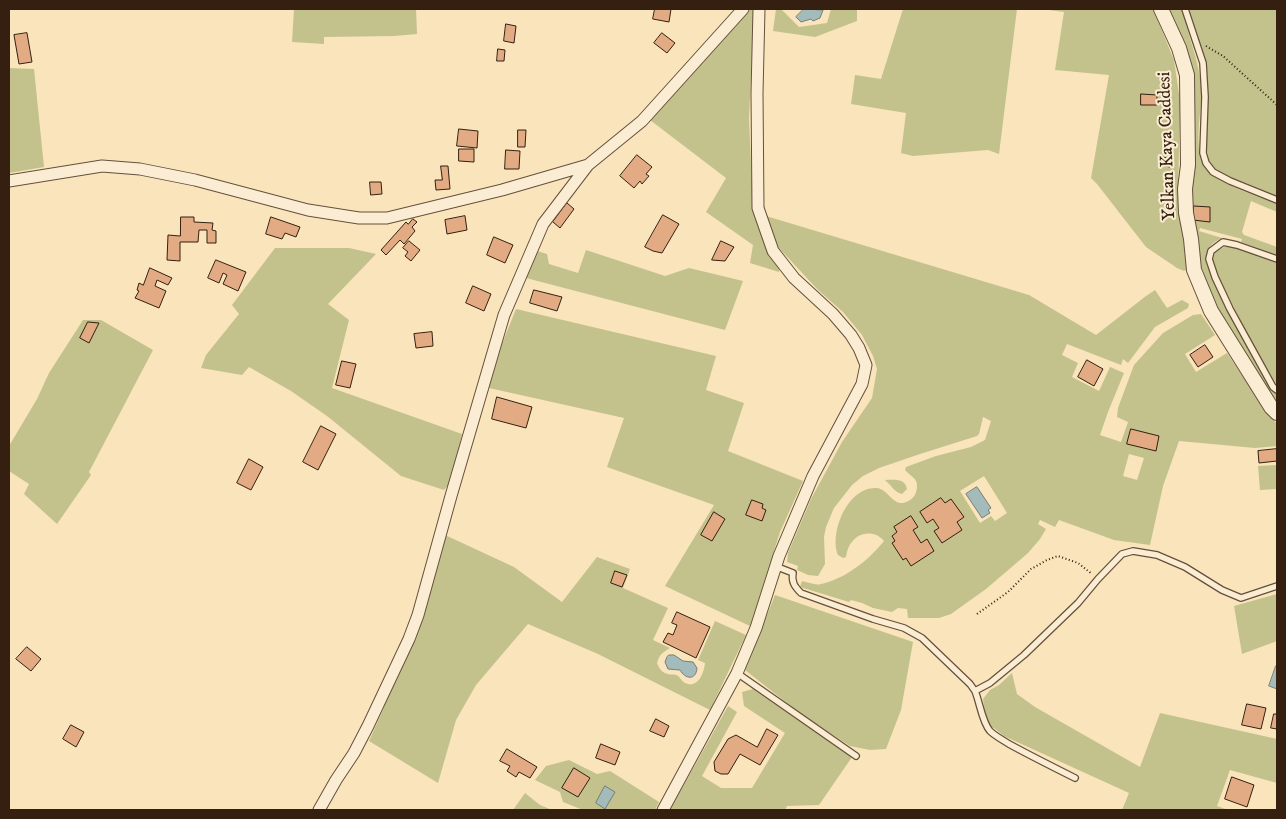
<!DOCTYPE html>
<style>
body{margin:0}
#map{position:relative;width:1286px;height:819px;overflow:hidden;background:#f9e4bb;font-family:"IM FELL DW Pica",serif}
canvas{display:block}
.frame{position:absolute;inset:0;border:10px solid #341f10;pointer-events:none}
</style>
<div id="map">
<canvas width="1286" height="819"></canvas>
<div class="frame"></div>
</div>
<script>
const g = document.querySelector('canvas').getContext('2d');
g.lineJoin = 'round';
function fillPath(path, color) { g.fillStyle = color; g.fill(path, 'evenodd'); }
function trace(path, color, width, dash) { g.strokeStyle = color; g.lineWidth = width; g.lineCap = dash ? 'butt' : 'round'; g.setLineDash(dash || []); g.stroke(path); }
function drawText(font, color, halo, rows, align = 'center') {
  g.font = font + ' "IM FELL DW Pica",serif'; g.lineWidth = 4; g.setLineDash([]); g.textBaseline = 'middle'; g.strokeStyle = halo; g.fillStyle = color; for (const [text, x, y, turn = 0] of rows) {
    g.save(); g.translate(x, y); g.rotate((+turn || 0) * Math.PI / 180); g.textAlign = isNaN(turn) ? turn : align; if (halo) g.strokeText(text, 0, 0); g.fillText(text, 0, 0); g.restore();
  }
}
fillPath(new Path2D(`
 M294 9H416L417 34 394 36 324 37V44L292 42Z
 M776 9H781L799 27 827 23 831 9H857V21L815 37 773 31Z
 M903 9H1017L999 154 988 150 913 156 901 153 906 113 851 104 855 75 881 79Z
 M1041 9H1153L1174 60 1180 101 1178 197 1188 269 1184 271 1177 268 1146 247 1097 184 1091 178 1109 75 1055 70 1064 12Z
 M1167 9H1183C1187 35 1199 59 1201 87 1202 107 1197 127 1199 148 1199 155 1201 163 1206 169 1219 184 1257 196 1277 204V212L1251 201 1242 232 1244 235 1277 247V255L1241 242 1242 239 1200 228 1199 231 1222 238C1210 243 1205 250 1206 263L1225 302 1277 392V406L1217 308 1200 264 1198 241 1188 190 1193 180 1192 169V111Z
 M1189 9H1277V196L1246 183 1231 178 1216 170 1209 160 1207 152 1206 138 1208 87 1206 64Z
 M749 10H754L749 119 753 208 757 224 768 251 779 267V272L750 263 753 245 706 212 726 178 650 120Z
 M9 68 34 69 44 167 9 173Z
 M766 216 1029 295 1096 335 1146 296 1155 290 1167 308 1182 300 1189 304 1188 308 1155 327 1128 363 1123 359 1121 365 1067 344 1062 355 1078 363 1072 377 1099 391 1110 367 1124 373 1108 412 1100 435 1121 442 1128 422 1117 417 1118 408 1134 365 1163 333 1193 315 1201 314 1215 335 1185 354 1196 372 1227 353 1265 410 1277 424V446L1255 448 1179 441 1163 486 1150 545 1114 540 1059 520 1055 527 1040 520 1038 524 1046 529 1040 539 1028 553 986 589 951 614 939 618H908L907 609 898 608 892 612 873 608 862 603 851 600 849 602 800 587 802 581C808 582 816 586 821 584 845 579 869 560 884 541 876 531 860 531 852 542 848 546 847 552 846 557L843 558 838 555C829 532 848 486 877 488 889 489 894 511 910 500 914 498 917 492 917 487 918 478 910 476 905 470L906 467 936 456 971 447 985 440 991 421 983 417 979 434 977 436 920 454 879 468 863 476 852 485 834 508 826 527 824 537 825 564 818 576 808 575 797 570 798 566 787 562 788 553 811 499 842 442 872 398 877 369 873 356 862 335 843 312 818 290 779 248ZM1129 454 1144 458 1137 480 1123 476ZM984 476 1007 513 995 521 991 516 980 523 960 491Z
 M1226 246 1234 247 1277 263V385L1249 338 1216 271 1212 260 1215 252Z
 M275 248H349L376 254 328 304 349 320 332 388 462 434 451 482 444 490 401 476 327 416 291 391 249 367 242 375 201 368 206 355 239 314 232 305Z
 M586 250 665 276 689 268 743 281 725 330 526 278 537 251 547 254 549 264 578 273Z
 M516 309 716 356 706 390 744 403 728 451 803 481 780 532 750 626 665 586 714 505 607 467 624 418 489 388 502 344Z
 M83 320H101L153 350 89 472 91 475 57 524 24 494 29 484 9 471V446L37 399 49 373Z
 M1277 465V489L1260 490 1258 466Z
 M885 480C894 480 905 478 907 489L902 494C894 492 891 485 885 480Z
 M445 535 514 567 562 602 597 557 630 569 623 588 668 608 653 640 670 648C663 652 659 655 657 663 659 668 662 673 668 674 670 675 673 674 676 675 680 676 681 681 685 683 698 689 704 673 705 663L698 660 715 621 746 635 710 710 598 654 528 624 476 685 456 720 438 783 369 741 383 710 400 666 414 641 423 618Z
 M1277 594V641L1242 654 1234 606Z
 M775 595 913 642 901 710 886 749 870 750 850 746 801 714 745 670Z
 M1012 673 1017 694 1035 707 1140 767 1160 713 1277 739V783L1230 770 1217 806 1228 810H1122L1129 793 1004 736 990 725 985 712 983 699 990 690 999 685Z
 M753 689 852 757 819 805 787 806 785 810H670L728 706 737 712 702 776 721 788H752L785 733 744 706 742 692Z
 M569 760 597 774 610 771 659 802 655 810H583L563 802 560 792 535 780 546 766Z
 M525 793 540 805 552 810H513Z`), '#c3c28c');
const water = new Path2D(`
 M804 9 823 10 820 18 813 21 811 19 801 22 796 17Z
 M977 487 991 508 988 510 990 513 982 518 966 494Z
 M669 655H674L683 661 693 662 697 668C696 681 685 679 680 670L668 669 665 662 667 657Z
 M1276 666H1277V689L1269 686Z
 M605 786 615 792 605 809 596 803Z`);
fillPath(water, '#a3bcbb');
trace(water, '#777d77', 1);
const building = new Path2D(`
 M655 9H671L669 22 653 19Z
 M506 24 516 26 514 43 504 41Z
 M27 33 32 62 19 64 14 35Z
 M662 33 675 43 667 53 654 43Z
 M498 49 505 50 504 61H497Z
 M1141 94 1157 95V105H1141Z
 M459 129 478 131 477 148 457 146Z
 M518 130H526L525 147H518Z
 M459 149H474V162L459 161Z
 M506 150 520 151 519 169H505Z
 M637 155 652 167 646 174 649 176 642 184 640 181 634 188 620 176Z
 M1162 157 1172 159 1170 167 1160 165Z
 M441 166H448L450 189 436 190 435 180H442Z
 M370 182H381L382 194 371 195Z
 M567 203 574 209 560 228 553 222Z
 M1194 206 1210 207V222L1193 220Z
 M663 215 679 224 662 253 653 251 645 247Z
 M465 216 467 230 447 234 445 220Z
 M181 217H194V222L213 223 212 230 216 231V243H207V230H199L198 242H180V261L167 260 168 235 180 236Z
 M271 217 300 227 296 237 285 233 282 239 266 234Z
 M413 219 417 222 412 227 415 231 404 244 400 240 386 255 381 250 406 222 408 224Z
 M494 237 513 245 505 263 487 255Z
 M409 241 420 250 411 261 405 256 408 252 403 248Z
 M721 241 734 247 725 261 712 260Z
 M216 260 246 272 238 291 223 284 227 275 223 273 219 283 208 278Z
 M150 268 172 278 168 285 157 280 155 286 166 291 159 308 135 298 139 291 137 290 139 283 143 285Z
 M473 286 491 294 484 311 466 303Z
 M534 290 562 297 557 311 530 303Z
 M88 322 99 323 89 343 80 338Z
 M432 332 433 346 416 348 414 334Z
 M1205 345 1213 357 1198 367 1190 355Z
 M1087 360 1103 369 1094 386 1078 377Z
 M342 361 356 364 350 388 336 385Z
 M497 397 532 407 526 428 492 419Z
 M321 426 336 434 318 470 303 462Z
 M1131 429 1159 436 1156 451 1127 444Z
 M1277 449V461L1259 463 1258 451Z
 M249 459 263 467 251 490 237 483Z
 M941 498 945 503 951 499 964 517 957 522 962 530 942 543 934 531 939 528 933 519 927 523 920 512Z
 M752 500 763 504 762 508 766 510 762 521 746 515Z
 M714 512 725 519 712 541 701 535Z
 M911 516 918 527 913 530 921 543 927 539 934 551 911 566 906 558 903 560 892 543 895 541 892 536 897 532 894 527Z
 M615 571 627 575 622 587 611 583Z
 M677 612 710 627 696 658 663 642 668 633 673 635 677 625 672 623Z
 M27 647 41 659 31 671 16 659Z
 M1247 704 1266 708 1261 729 1242 725Z
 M1274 714H1277V729L1271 728Z
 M656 719 669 726 664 737 650 731Z
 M71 725 84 732 76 747 63 739Z
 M767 729 778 735 760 765 740 754 728 774H721L715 771 714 762 728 739 736 735 757 747Z
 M601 744 620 752 615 765 596 758Z
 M507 749 537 767 530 778 519 772 516 777 507 771 510 766 500 761Z
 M574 768 590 778 578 797 562 788Z
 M1232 777 1254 785 1247 807 1225 799Z`);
fillPath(building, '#e2ab84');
trace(building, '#341f10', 1);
const service = new Path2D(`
 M1185 9 1203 63 1205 97 1203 153 1206 163 1213 172 1230 181 1277 200
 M1277 259 1237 245 1223 242 1211 251 1209 259 1215 277 1230 309 1273 387 1277 390
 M775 566 793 573C791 582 795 587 801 593L873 619 904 628 922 638 970 684 975 691 990 683 1024 655 1078 603 1098 579 1122 554 1133 551 1157 555 1185 567 1222 590 1241 598 1277 586
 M737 673 856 756
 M975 691C980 703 982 722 990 731 995 736 1003 740 1009 744 1031 756 1053 767 1075 778`);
const minor = new Path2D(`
 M9 181 102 166 140 169 195 180 308 210 359 218H387L502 190 588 165
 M319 810 336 780 354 753 368 726 409 639 418 615 451 496 504 315 543 224 588 165 642 121 743 9
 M663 810 737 673 756 628 779 556 813 476 862 384 866 365 859 348 851 335 833 314 794 278 773 251 758 208 757 93 759 9`);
const tertiary = new Path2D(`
 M1161 9 1179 48 1187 75 1188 165 1185 189 1186 213 1191 239 1194 270 1211 311 1271 407 1277 413`);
trace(service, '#65503b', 8);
trace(minor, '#65503b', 13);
trace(tertiary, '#65503b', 16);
trace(new Path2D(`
 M1206 46 1223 56 1277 105
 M977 614 1008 592 1031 569 1047 560 1058 556 1078 563 1092 574`), '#341f10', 2, [1, 2.5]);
trace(service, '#fbedd3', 5.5);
trace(minor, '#fbedd3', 11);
trace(tertiary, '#fbedd3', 14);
drawText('18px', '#341f10', '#fbedd3', [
 ["Yelkan Kaya Caddesi",1168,146,-92]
]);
</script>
